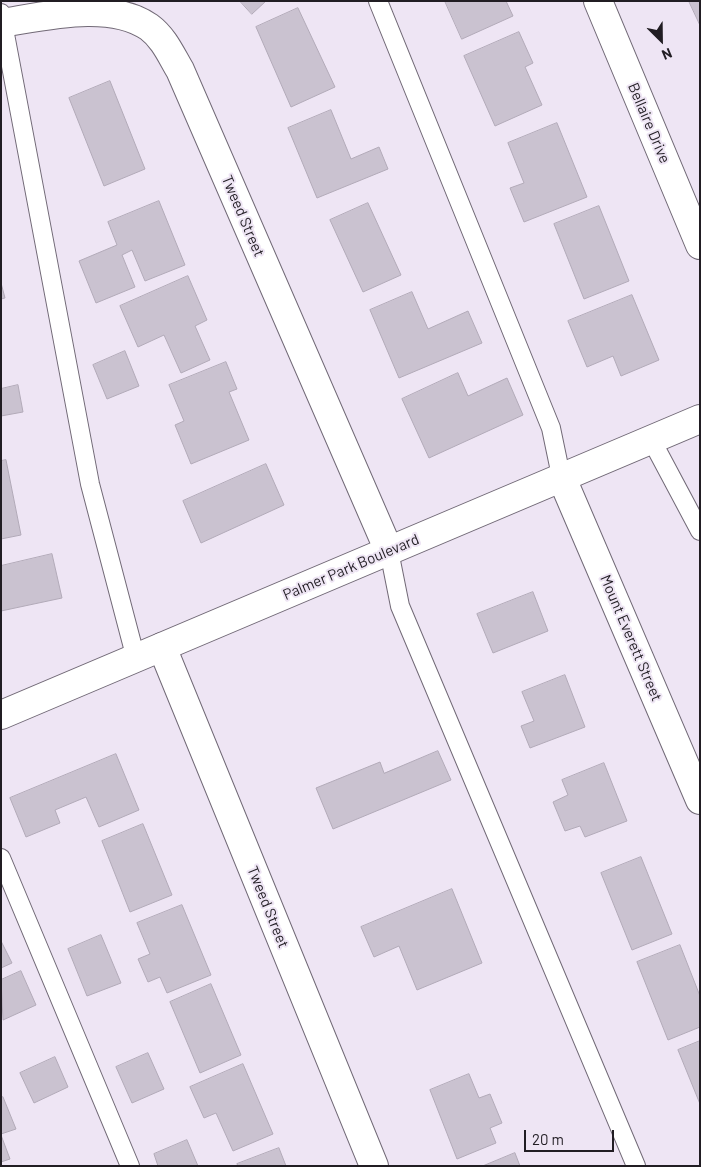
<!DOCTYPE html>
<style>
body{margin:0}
#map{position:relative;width:701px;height:1167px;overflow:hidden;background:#eee5f4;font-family:Barlow,sans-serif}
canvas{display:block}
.frame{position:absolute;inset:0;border:2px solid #211d23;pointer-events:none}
.north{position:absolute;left:636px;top:15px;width:50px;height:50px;-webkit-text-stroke:4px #eee5f4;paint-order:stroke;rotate:157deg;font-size:14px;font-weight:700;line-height:20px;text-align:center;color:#211d23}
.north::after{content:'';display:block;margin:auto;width:18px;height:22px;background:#211d23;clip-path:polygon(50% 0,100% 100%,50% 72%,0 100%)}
.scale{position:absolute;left:524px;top:1130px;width:90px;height:22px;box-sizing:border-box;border:2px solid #211d23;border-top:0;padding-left:6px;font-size:15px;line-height:18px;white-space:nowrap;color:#211d23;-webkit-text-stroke:4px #eee5f4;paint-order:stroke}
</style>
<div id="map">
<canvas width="701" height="1167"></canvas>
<div class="frame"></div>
<div class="north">N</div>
<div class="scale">20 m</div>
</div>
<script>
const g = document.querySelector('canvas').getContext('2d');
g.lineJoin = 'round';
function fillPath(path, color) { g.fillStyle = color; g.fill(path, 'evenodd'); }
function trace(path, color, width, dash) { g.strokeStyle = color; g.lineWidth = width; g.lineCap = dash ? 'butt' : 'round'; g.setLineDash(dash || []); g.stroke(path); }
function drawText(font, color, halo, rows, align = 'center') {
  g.font = font + ' Barlow,sans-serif'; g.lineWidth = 4; g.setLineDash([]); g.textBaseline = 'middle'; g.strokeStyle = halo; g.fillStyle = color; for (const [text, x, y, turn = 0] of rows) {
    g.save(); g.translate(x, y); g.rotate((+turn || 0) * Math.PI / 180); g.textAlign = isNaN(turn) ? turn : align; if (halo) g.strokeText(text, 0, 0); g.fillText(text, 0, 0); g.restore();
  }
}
const building = new Path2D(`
 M240 1H266L252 14Z
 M445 1H506L513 16 462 39Z
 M689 1H700V25Z
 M298 8 335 87 291 107 256 27Z
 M519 32 533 63 525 67 542 105 495 126 464 56Z
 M110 81 145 169 104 186 69 98Z
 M331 110 351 159 379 147 388 169 317 198 288 128Z
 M557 123 587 197 524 222 510 188 524 183 508 143Z
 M159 201 185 265 145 281 132 250 122 255 135 287 96 303 79 261 117 245 108 222Z
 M368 203 401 275 363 292 330 220Z
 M599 206 629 281 584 299 554 224Z
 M188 276 207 320 195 326 210 360 181 373 164 335 138 347 120 306Z
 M1 283 5 298 1 299Z
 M412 292 428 329 468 311 482 343 399 378 370 310Z
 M632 295 659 360 621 376 613 356 587 367 568 321Z
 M125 351 139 386 107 399 93 365Z
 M226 362 237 389 229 392 249 440 191 464 175 425 184 421 169 385Z
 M458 373 468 396 507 378 523 415 429 458 402 399Z
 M18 385 23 412 1 416V389Z
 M6 460 21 535 1 539V461Z
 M266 464 284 505 201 543 183 501Z
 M52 554 62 598 1 611V566Z
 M533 592 548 631 493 653 477 614Z
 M565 675 585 727 530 748 521 726 534 721 522 692Z
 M438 751 451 780 333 829 316 788 380 762 384 773Z
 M116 754 139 810 99 827 86 797 55 810 60 823 26 837 10 798Z
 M604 763 627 821 585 837 580 826 565 831 553 802 568 795 562 780Z
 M143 824 172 895 130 912 102 841Z
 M641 857 672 934 632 950 601 873Z
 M452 889 482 963 417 990 399 946 374 957 361 927Z
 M182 905 211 975 167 993 160 977 148 982 138 959 150 954 137 923Z
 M101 935 121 983 87 996 68 949Z
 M1 941 12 963 1 968Z
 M680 945 700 996V1027L668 1040 637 962Z
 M21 971 36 1005 3 1020 1 980Z
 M211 984 241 1055 200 1073 170 1002Z
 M700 1041V1104L678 1050Z
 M148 1053 164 1089 132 1103 116 1067Z
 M55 1057 68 1087 34 1103 20 1073Z
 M243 1064 273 1134 233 1151 216 1113 204 1118 190 1087Z
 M469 1074 479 1098 490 1094 502 1123 490 1128 496 1143 457 1159 430 1090Z
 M3 1097 16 1129 1 1134V1098Z
 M1 1135 10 1159 1 1162Z
 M187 1140 198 1166H158L154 1154Z
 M279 1148 286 1166H238L237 1164Z
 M515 1153 520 1166H483Z`);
fillPath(building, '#cac2d0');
trace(building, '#b2aab8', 1);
const service = new Path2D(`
 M378 1 551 428 561 476
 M1 13 90 484 136 659
 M651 439 700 531
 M389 551 400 606 636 1166
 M1 858 130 1166`);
const minor = new Path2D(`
 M598 1 700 245
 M1 23C46 16 110 0 149 27 164 38 171 55 180 70L389 551
 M561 476 700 800
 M162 647 374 1166`);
const secondary = new Path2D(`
 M1 715 700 419`);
trace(service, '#716976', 20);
trace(minor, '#716976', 30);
trace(secondary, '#716976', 30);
trace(service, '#fff', 18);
trace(minor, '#fff', 28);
trace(secondary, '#fff', 28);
drawText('15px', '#211d23', '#eee5f4', [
 ["Bellaire Drive",649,123,67],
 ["Tweed Street",243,216,67],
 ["Palmer Park Boulevard",351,567,-23],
 ["Mount Everett Street",631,638,67],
 ["Tweed Street",268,907,68]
]);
</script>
